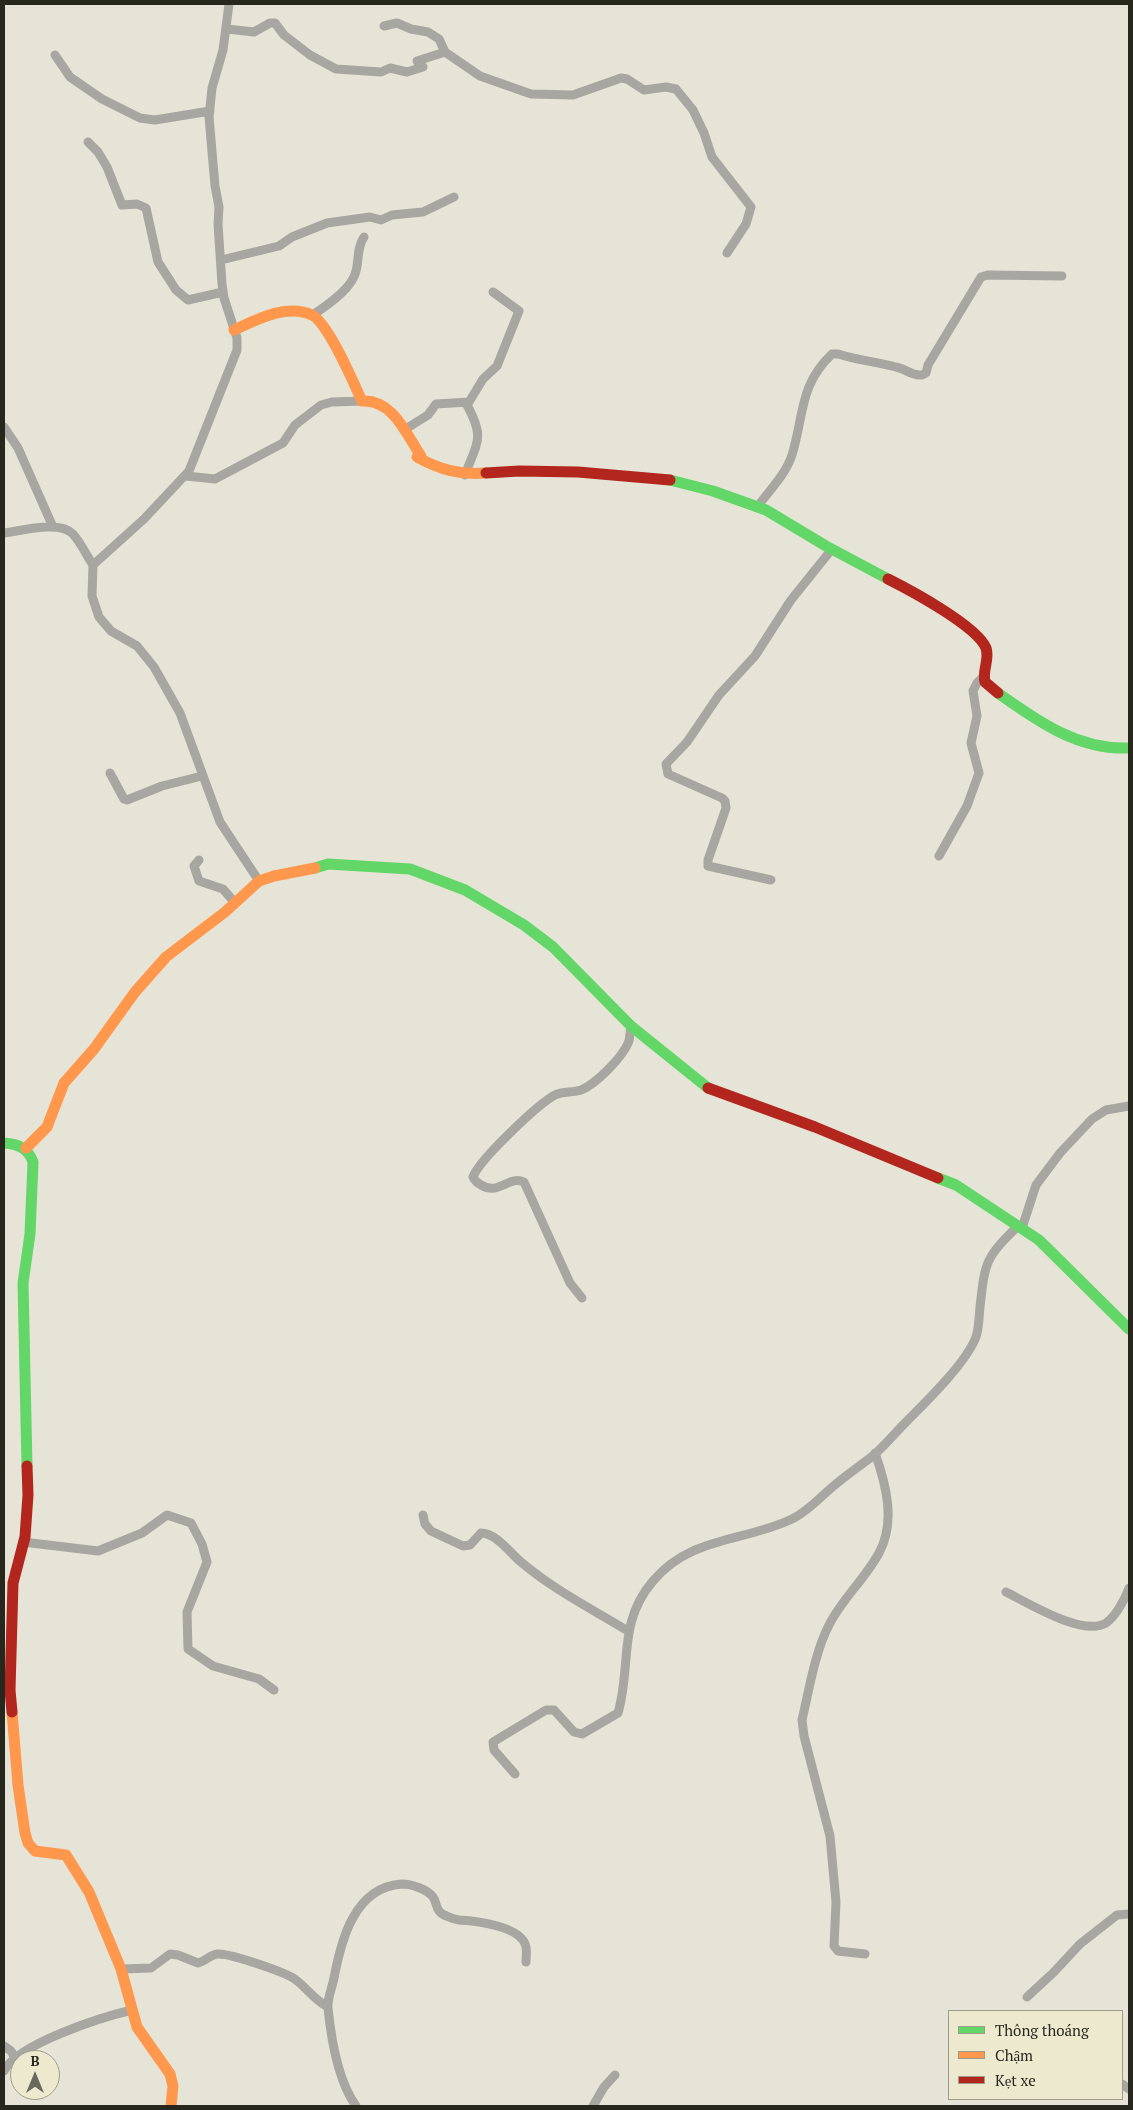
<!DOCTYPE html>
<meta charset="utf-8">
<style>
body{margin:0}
#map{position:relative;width:1133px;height:2110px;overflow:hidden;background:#e6e4d6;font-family:"PT Serif",serif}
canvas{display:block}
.frame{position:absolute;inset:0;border:5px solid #28271d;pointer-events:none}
.legend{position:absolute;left:948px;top:2010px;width:175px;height:90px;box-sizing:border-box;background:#ede9cf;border:1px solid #9e9b88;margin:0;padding:6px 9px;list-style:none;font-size:15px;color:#28271d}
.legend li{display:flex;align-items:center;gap:10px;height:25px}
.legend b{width:25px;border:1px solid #9e9b88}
.north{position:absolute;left:10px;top:2050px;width:50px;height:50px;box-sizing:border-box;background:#ede9cf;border:1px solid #9e9b88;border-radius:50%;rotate:0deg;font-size:14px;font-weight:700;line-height:20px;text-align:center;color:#28271d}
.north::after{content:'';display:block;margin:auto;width:18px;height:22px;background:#6a695e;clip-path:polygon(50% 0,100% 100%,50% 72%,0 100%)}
</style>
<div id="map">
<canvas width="1133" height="2110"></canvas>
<div class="frame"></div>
<ul class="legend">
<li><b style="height:6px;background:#63d668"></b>Thông thoáng</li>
<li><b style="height:6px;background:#ff974d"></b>Chậm</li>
<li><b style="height:6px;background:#b3261e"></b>Kẹt xe</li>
</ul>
<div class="north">B</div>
</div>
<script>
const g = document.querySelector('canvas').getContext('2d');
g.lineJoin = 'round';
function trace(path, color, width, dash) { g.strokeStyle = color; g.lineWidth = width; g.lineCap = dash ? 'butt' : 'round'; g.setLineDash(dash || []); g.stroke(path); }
trace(new Path2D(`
 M229 4 223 50 212 88 209 117 215 186 219 207 218 224 222 284 224 298 237 338V350L189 471 144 519 93 565 92 596 99 617 111 631 137 646 154 667 180 713 220 822 259 881
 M384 26 397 23 411 29 428 32 439 39 445 52
 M227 29 254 32 270 23H275L284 35 310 55 336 69 381 72 390 68 407 72 423 67 417 61 445 52 480 76 531 94 573 95 621 78 627 79 644 90 666 87 676 89 693 110 704 133 712 157 751 207 746 224 727 253
 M55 55 70 77 102 99 140 118 155 120 210 111
 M88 142 98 152 107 167 122 205 137 204 146 208 158 262 176 290 188 300 223 292
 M221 260 279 246 292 237 327 223 370 217 381 220 392 215 423 212 454 197
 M313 315C327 305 352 289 356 271 359 259 357 247 364 237
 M4 427 18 448 53 527
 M404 430 428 415 436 404 469 402 483 379 497 366 519 311 493 292
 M465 475C478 440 485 438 466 403
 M186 476 215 479 283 443 295 425 321 405 332 402 362 401
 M758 506C769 491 786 474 792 455 804 416 799 385 832 354H838C857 360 877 362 896 367 906 369 912 376 922 375L926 373 928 365 981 277 988 275 1062 276
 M4 533C21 531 60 520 73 534 81 543 86 555 93 565
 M110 773 124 799 127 800 162 786 202 776
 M939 856 967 806 979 773 971 743 977 716 973 691 977 683 983 677
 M199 860 194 866 199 881 223 889 235 903
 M771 880 708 866V860L726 808 725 801 722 798 668 774 666 764 687 742 719 695 755 656 791 600 832 549
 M1022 1228 1036 1185 1060 1153 1092 1119 1106 1110 1129 1106
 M582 1298 570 1283 524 1182C508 1175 500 1196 481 1185 477 1183 475 1181 473 1177 479 1160 538 1104 555 1095 563 1091 572 1093 581 1090 596 1084 623 1057 629 1041 630 1036 630 1031 631 1026
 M423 1515 425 1524 431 1531 463 1546 470 1545 481 1533C496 1533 510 1553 521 1562 554 1590 592 1609 628 1631
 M23 1542 98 1551 142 1533 167 1515 191 1523 202 1544 207 1562 187 1612 188 1649 213 1666 259 1679 274 1690
 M1006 1592C1028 1603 1083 1637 1106 1623 1116 1616 1125 1599 1129 1588
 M515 1774 494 1750 493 1742 546 1710H554L574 1732 582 1734 618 1713C632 1664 617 1623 653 1581 691 1536 744 1542 792 1519 809 1511 822 1495 836 1484 849 1473 863 1464 875 1454 886 1444 896 1432 907 1421 927 1401 966 1363 976 1337 979 1328 979 1317 980 1307 985 1262 985 1258 1018 1226
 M865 1954 838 1951 834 1946 836 1902 830 1836 804 1736 802 1720C809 1690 815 1652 829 1625 842 1599 865 1579 879 1553 896 1522 886 1484 875 1453
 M121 1969 151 1968 170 1954 178 1955 198 1963C206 1961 212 1953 219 1954 231 1954 286 1972 296 1980 308 1989 314 2000 328 2007
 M1027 1997 1054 1972 1080 1944 1117 1915 1129 1914
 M4 2046 11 2051 15 2058
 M4 2071C17 2044 102 2017 132 2010
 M1122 2084 1129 2089
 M356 2106C338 2081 331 2038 328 2008 327 1999 332 1988 334 1978 341 1941 354 1887 402 1884 411 1884 427 1889 433 1897 436 1901 436 1907 439 1911 442 1915 453 1919 459 1920 476 1921 522 1926 526 1947 527 1952 526 1957 526 1962
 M593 2106 604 2087 615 2075`), '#a8a6a1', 9);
trace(new Path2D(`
 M670 480 713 491 766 510 826 546 888 579
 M998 693C1039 722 1078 750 1129 748
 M315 868 328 864 410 869 465 890 524 925 553 947 631 1026 708 1088
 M4 1143C18 1144 28 1148 33 1162L30 1234 23 1283 27 1466
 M938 1178 956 1185 1039 1240 1129 1329`), '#63d668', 11);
trace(new Path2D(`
 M234 330C256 320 287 303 312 315 329 324 353 382 362 401 393 399 406 434 421 456L417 457C440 470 460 475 486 473
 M26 1148 47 1127 64 1083 94 1049 135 992 166 957 225 912 259 881 274 876 315 868
 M12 1712 18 1785 25 1833 28 1843 35 1851 66 1855 89 1892 121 1969 137 2027 170 2074 173 2086 171 2106`), '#ff974d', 11);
trace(new Path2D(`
 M486 473 519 471 578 472 670 480
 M888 579C910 590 977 626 986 648 990 659 982 670 985 682L998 693
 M708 1088 815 1127 938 1178
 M12 1712 10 1690 13 1583 25 1537 28 1495 27 1466`), '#b3261e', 11);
</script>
